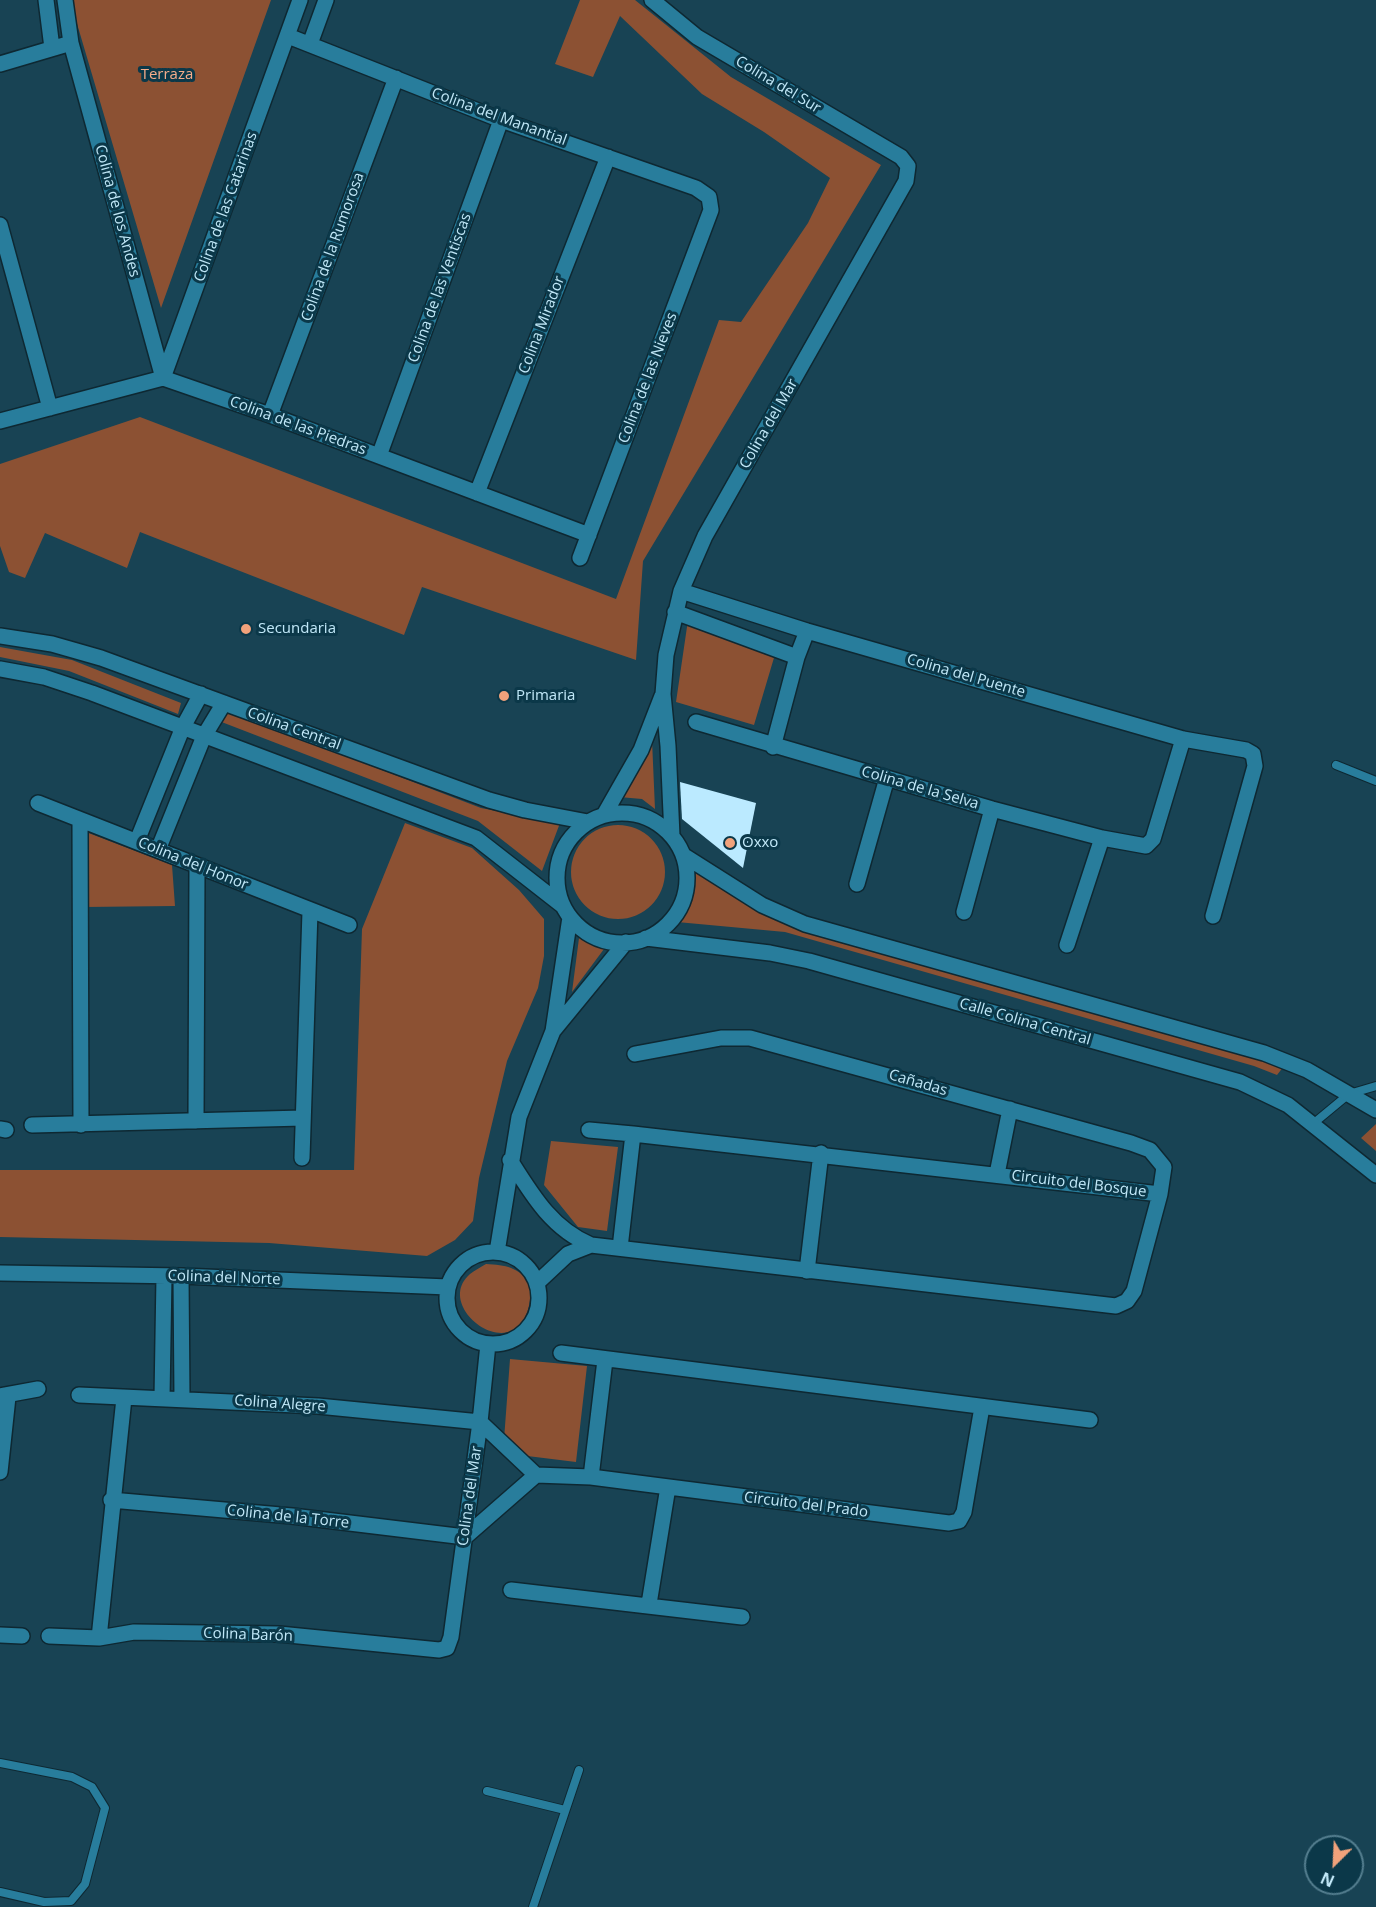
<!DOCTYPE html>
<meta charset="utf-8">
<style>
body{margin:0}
#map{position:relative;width:1376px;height:1907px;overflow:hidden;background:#184354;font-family:"Open Sans",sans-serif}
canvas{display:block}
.north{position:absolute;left:1304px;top:1835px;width:60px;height:60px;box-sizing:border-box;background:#0b3849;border:2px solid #547e8f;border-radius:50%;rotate:204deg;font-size:16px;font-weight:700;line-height:24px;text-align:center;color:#c1e8f8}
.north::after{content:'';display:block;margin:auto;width:21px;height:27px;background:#f1a27b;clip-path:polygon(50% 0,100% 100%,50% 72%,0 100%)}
</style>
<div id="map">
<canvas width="1376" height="1907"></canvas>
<div class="north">N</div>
</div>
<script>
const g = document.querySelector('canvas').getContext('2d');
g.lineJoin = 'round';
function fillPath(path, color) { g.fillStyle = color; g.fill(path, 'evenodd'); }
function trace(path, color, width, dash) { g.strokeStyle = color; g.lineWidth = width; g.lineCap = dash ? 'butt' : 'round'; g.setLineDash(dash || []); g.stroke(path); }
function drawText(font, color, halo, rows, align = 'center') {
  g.font = font + ' "Open Sans",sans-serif'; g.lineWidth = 6; g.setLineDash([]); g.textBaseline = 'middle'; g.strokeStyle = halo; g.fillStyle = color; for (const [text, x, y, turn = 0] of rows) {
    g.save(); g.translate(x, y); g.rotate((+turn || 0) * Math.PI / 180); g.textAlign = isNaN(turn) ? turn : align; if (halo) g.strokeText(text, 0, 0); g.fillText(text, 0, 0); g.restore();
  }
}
fillPath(new Path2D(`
 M70 0H271L161 308Z
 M580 0H635L731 77 881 165 643 561 636 660 422 587 404 635 140 532 127 568 45 533 25 578 9 572 0 546V464L140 417 616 599 719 320 741 322 808 223 830 178 764 132 702 94 620 16 593 77 555 64Z
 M688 620 776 651 754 725 676 702Z
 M0 647 72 660 181 703 178 714 69 671 0 657Z
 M223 709 481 808 560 823 542 871 478 821 219 721Z
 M652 740 655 809 642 799 619 797Z
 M405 823 472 848 519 890 544 919V956L538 988 507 1061 479 1178 473 1221 455 1240 427 1256 269 1243 0 1237V1170H354L362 929Z
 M571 872a47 47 0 1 1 94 0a47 47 0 1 1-94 0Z
 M86 832 172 865 175 906 84 907Z
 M694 870 784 922 1284 1066 1277 1075 1254 1066 785 932 677 922 694 895Z
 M579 938 604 949 572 992Z
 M1376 1124V1151L1361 1138Z
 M551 1141 618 1147 607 1231 578 1227 544 1185Z
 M486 1264C506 1265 518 1267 531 1284 532 1381 428 1310 470 1274 475 1270 481 1267 486 1264Z
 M510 1359 587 1366 576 1462 503 1453Z`), '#8c5133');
fillPath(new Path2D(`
 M680 782 756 803 743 868 682 819Z`), '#bbeaff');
const service = new Path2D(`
 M1336 765 1376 781
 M1314 1123 1349 1094 1376 1086
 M0 1763 72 1777 92 1787 105 1808 85 1884 71 1901 44 1902 0 1892
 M487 1791 565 1810
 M533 1907 579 1770`);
const minor = new Path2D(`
 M46 0 52 48
 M65 0 71 43 163 378
 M652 0 697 37 901 157 908 166 906 181 705 536 681 591 666 655 663 694 668 746 672 836
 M288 36 501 120 696 188 709 197 711 210 580 558
 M310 44 326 0
 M0 64 71 43
 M0 225 50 408
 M163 378 300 0
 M270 415 396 78
 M0 421 163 378 270 415 589 535
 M379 456 501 120
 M477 493 608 157
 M681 591 807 631 1183 739 1246 750 1253 754 1255 766 1213 916
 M675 612 797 657
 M0 636 52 644 101 658 489 800 525 810 588 822
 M0 669 44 677 92 693 476 838 563 906
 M696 722 992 809 1102 838 1146 846 1153 839 1183 739
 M773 747 797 657 807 631
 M38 803 349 925
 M557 878a65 65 0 1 1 130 0a65 65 0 1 1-130 0Z
 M604 815 641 750 662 696
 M80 820 81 1125
 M137 841 183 727 201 694
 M158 850 204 736 224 703
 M683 855 762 905 805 924 1264 1053 1307 1070 1376 1110
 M857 884 887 778
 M964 912 992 809
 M646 938 770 953 809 961 1240 1082 1288 1105 1376 1175
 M1067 945 1102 838
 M553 1031 626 942
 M196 1121 197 867
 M32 1125 303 1118
 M0 1129 6 1130
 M589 1130 633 1134
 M302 1158 310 911
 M510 1160C532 1195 552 1229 591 1245L1116 1306 1127 1301 1134 1291 1160 1194 1164 1167 1150 1150 1131 1143 750 1038H721L635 1054
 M997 1174 1010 1109
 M620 1248 633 1134 1160 1194
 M447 1298a46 46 0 1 1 92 0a46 46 0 1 1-92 0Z
 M497 1252 519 1117 553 1031 570 917
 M807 1271 821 1153
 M0 1273 181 1276 448 1287
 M181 1276 182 1398
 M537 1283 568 1254 591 1245
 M561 1353 1090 1420
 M79 1395 318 1406 480 1422 536 1475 591 1477 949 1523 959 1521 964 1512 982 1407
 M0 1396 38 1389
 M162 1398 164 1276
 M0 1472 8 1397
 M591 1477 605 1360
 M111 1500 292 1516 465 1537 536 1475
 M511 1590 742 1617
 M649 1604 668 1487
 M0 1635 22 1636
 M49 1636 99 1638 134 1632 279 1634 439 1650 447 1648 451 1637 480 1422 488 1344
 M99 1638 124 1398`);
trace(service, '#0e2832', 10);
trace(minor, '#0e2832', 18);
trace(service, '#287d9c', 8);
trace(minor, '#287d9c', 15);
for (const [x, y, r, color] of [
 [246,629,6,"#f1a27b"],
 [504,696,6,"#f1a27b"],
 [730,843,6,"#f1a27b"]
]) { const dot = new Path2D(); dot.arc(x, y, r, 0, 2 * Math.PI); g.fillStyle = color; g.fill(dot); trace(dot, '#0b3849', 2); }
drawText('15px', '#f6ad8a', '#0b3849', [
 ["Terraza",167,75]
]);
drawText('15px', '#c1e8f8', '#0b3849', [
 ["Colina del Sur",778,85,31],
 ["Colina del Manantial",499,117,20],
 ["Colina de las Catarinas",226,207,-70],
 ["Colina de los Andes",117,211,75],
 ["Colina de la Rumorosa",333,247,-70],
 ["Colina de las Ventiscas",440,288,-70],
 ["Colina Mirador",542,325,-69],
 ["Colina de las Nieves",648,378,-69],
 ["Colina del Mar",769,424,-60],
 ["Colina de las Piedras",298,426,20],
 ["Colina del Puente",966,676,16],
 ["Colina Central",294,729,20],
 ["Colina de la Selva",920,788,16],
 ["Colina del Honor",193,864,22],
 ["Calle Colina Central",1025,1022,16],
 ["Cañadas",918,1083,16],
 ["Circuito del Bosque",1079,1184,7],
 ["Colina del Norte",224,1278,2],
 ["Colina Alegre",280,1404,4],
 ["Colina del Mar",470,1496,-82],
 ["Circuito del Prado",806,1505,7],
 ["Colina de la Torre",288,1517,6],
 ["Colina Barón",248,1635,2]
]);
drawText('15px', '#c1e8f8', '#0b3849', [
 ["Secundaria",258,629],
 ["Primaria",516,696],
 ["Oxxo",742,843]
], 'left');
</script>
